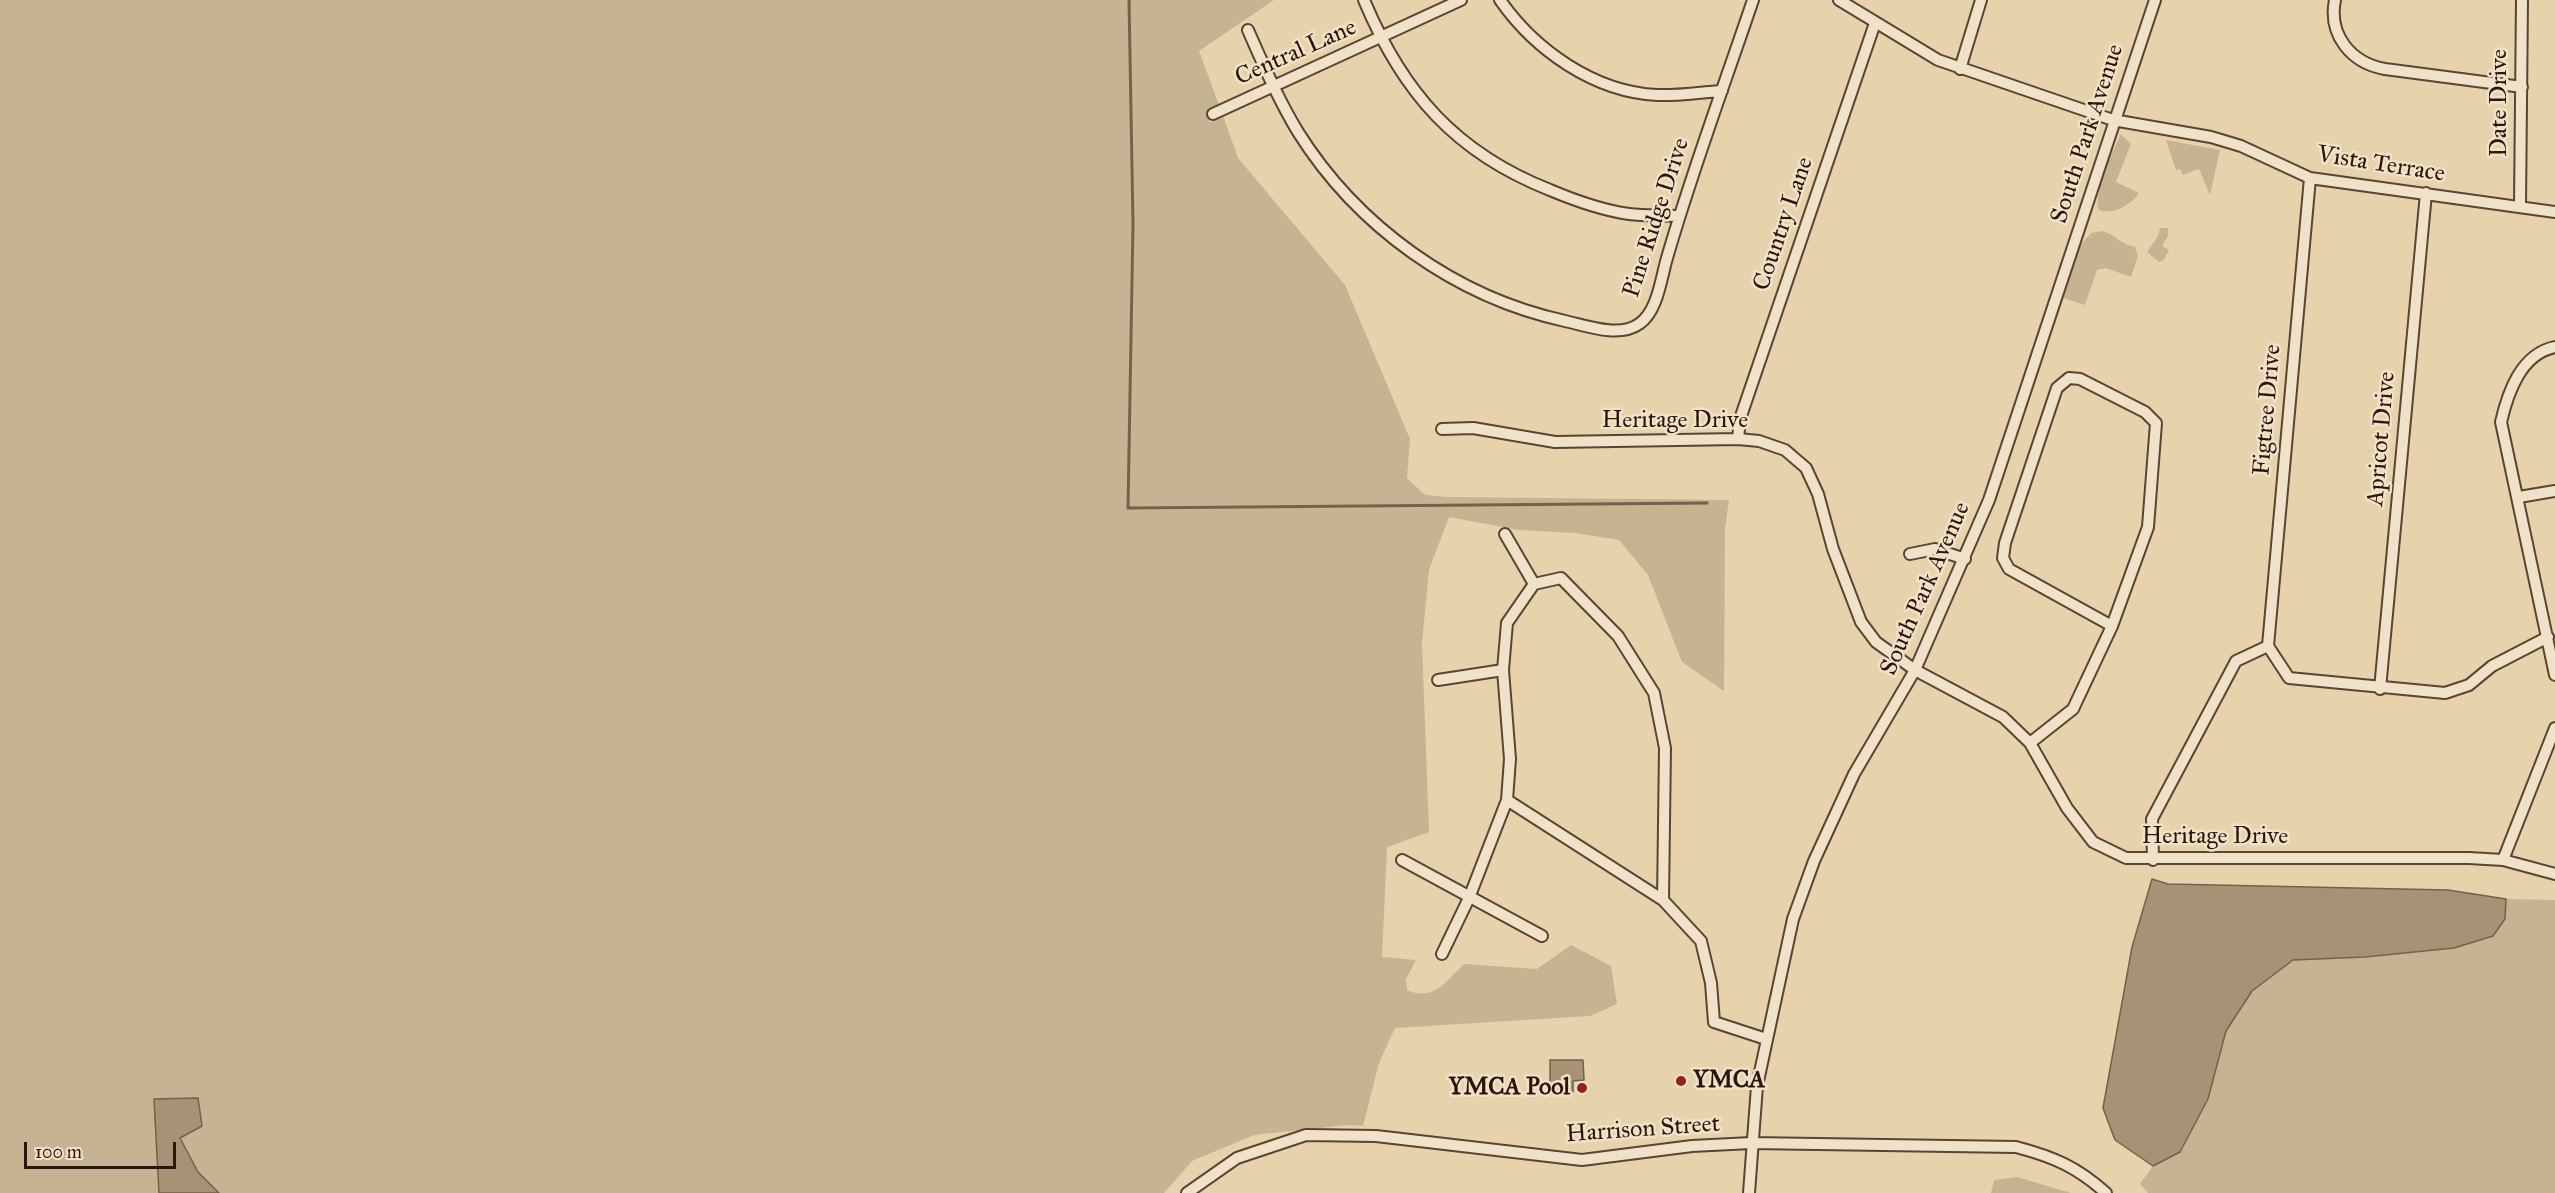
<!DOCTYPE html>
<style>
body{margin:0}
#map{position:relative;width:2555px;height:1193px;overflow:hidden;background:#e6d3ac;font-family:"IM FELL Great Primer",serif}
canvas{display:block}
.scale{position:absolute;left:24px;top:1142px;width:152px;height:27px;box-sizing:border-box;border:3px solid #2c150b;border-top:0;padding-left:8px;font-size:18px;line-height:21px;white-space:nowrap;color:#2c150b;-webkit-text-stroke:4px #efe2c9;paint-order:stroke}
</style>
<div id="map">
<canvas width="2555" height="1193"></canvas>
<div class="scale">100 m</div>
</div>
<script>
const g = document.querySelector('canvas').getContext('2d');
g.lineJoin = 'round';
function fillPath(path, color) { g.fillStyle = color; g.fill(path, 'evenodd'); }
function trace(path, color, width, dash) { g.strokeStyle = color; g.lineWidth = width; g.lineCap = dash ? 'butt' : 'round'; g.setLineDash(dash || []); g.stroke(path); }
function drawText(font, color, halo, rows, align = 'center') {
  g.font = font + ' "IM FELL Great Primer",serif'; g.lineWidth = 5; g.setLineDash([]); g.textBaseline = 'middle'; g.strokeStyle = halo; g.fillStyle = color; for (const [text, x, y, turn = 0] of rows) {
    g.save(); g.translate(x, y); g.rotate((+turn || 0) * Math.PI / 180); g.textAlign = isNaN(turn) ? turn : align; if (halo) g.strokeText(text, 0, 0); g.fillText(text, 0, 0); g.restore();
  }
}
fillPath(new Path2D(`
 M0 0H1274L1199 51 1219 105 1206 112 1210 122 1223 116 1238 158 1345 285 1410 439 1407 478 1425 495 1448 497 1729 500 1725 529 1724 691 1682 662 1648 575 1619 540 1575 533 1519 530 1449 517 1429 570 1422 643 1429 832 1387 847 1382 957 1416 960 1406 979 1407 990C1434 1002 1446 981 1464 964L1537 969 1571 945 1611 966 1617 1004 1590 1016 1395 1028 1379 1063 1363 1126 1348 1125 1254 1135 1192 1161 1164 1193H0Z
 M2121 134 2131 144 2116 182 2139 193C2133 204 2110 217 2098 209 2096 183 2110 158 2121 134Z
 M2166 140 2220 150 2210 195 2199 169 2183 175 2180 169 2176 170Z
 M2160 228H2168V236L2162 246 2169 250 2164 260 2159 262 2147 252 2158 236Z
 M2102 231C2115 234 2121 245 2135 247L2138 256 2131 277 2106 268 2097 270 2085 305 2063 298 2079 247 2091 233Z
 M2506 899 2555 900V1193H2148L2140 1184 2153 1166 2180 1152 2208 1099 2226 1031 2252 991 2293 959 2365 957 2454 948 2505 919Z
 M2017 1177 2071 1193H1991L1994 1180Z`), '#c6b391');
const water = new Path2D(`
 M2152 879 2168 884 2448 890 2506 899 2505 919 2493 936 2454 948 2365 957 2293 960 2252 991 2226 1031 2208 1099 2180 1152 2153 1166 2115 1140 2103 1108 2132 947Z
 M1550 1060H1583L1584 1080 1573 1081V1092L1550 1094Z
 M198 1098 202 1126 180 1138 198 1172 219 1193H159L154 1099Z`);
fillPath(water, '#a79275');
trace(water, '#76604b', 1.5);
trace(new Path2D(`
 M1129 0 1133 224 1128 508 1707 503`), '#76604b', 3);
const minor = new Path2D(`
 M1364 0C1403 93 1456 153 1550 190 1576 201 1601 210 1629 214 1645 216 1663 215 1679 216
 M1500 0C1535 50 1594 92 1657 95 1678 96 1701 92 1722 91
 M1839 0 1938 60 2113 120 2211 137 2241 146 2310 178 2555 212
 M2335 0C2328 35 2351 63 2385 69L2522 87
 M1248 30C1263 64 1278 99 1298 132 1357 226 1455 297 1565 321 1587 326 1619 338 1639 324 1658 311 1661 278 1667 258 1692 171 1724 86 1753 0
 M1960 69 1981 0
 M1213 114 1461 0
 M2520 206 2522 0
 M2555 347C2521 354 2508 392 2501 422L2555 675
 M1442 429 1473 428 1555 442 1738 439 1759 441 1785 450 1806 468 1818 494 1833 549 1861 622 1876 642 1915 670 2003 717 2030 743 2067 808 2093 842 2126 858H2469L2503 860 2555 874
 M1738 439 1740 419 1875 23
 M2519 497 2555 491
 M1505 534 1534 584
 M1910 554 1935 549 1965 559
 M2268 646 2310 178
 M1438 680 1503 670
 M2380 689 2426 193
 M2030 743 2073 709 2112 626 2148 527 2156 423 2145 412 2080 379 2069 378 2057 388 2005 543 2003 558 2009 569 2112 626
 M1402 860 1542 936
 M2153 860 2152 819 2236 661 2268 646 2289 678 2445 693 2469 685 2492 666 2548 637
 M2503 860 2555 728
 M1663 900 1665 748 1654 693 1618 636 1561 578 1534 584 1507 623 1503 670 1510 759 1507 800 1663 900 1687 926 1701 941 1711 983 1714 1022 1766 1039
 M1442 954 1469 898 1507 800
 M1187 1193 1237 1158 1306 1135 1376 1136 1582 1160 1692 1146 1751 1143 2016 1147C2054 1157 2077 1167 2106 1193
 M1749 1193 1757 1086 1793 919 1814 861 1854 774 1915 670 1989 500 2155 0`);
trace(minor, '#5a4433', 14);
trace(minor, '#efe2c9', 10);
for (const [x, y, r, color] of [
 [1681,1081,6,"#8f2418"],
 [1582,1088,6,"#8f2418"]
]) { const dot = new Path2D(); dot.arc(x, y, r, 0, 2 * Math.PI); g.fillStyle = color; g.fill(dot); trace(dot, '#efe2c9', 2); }
drawText('24px', '#2c150b', '#efe2c9', [
 ["Central Lane",1296,53,-24],
 ["Date Drive",2500,103,-90],
 ["South Park Avenue",2088,134,-72],
 ["Vista Terrace",2381,165,9],
 ["Pine Ridge Drive",1657,218,-72],
 ["Country Lane",1784,224,-71],
 ["Figtree Drive",2268,410,-85],
 ["Heritage Drive",1675,421],
 ["Apricot Drive",2382,439,-85],
 ["South Park Avenue",1926,589,-66],
 ["Heritage Drive",2215,837],
 ["Harrison Street",1643,1130,-4]
]);
drawText('bold 24px', '#2c150b', '#efe2c9', [
 ["YMCA",1693,1081],
 ["YMCA Pool",1570,1088,"right"]
], 'left');
</script>
